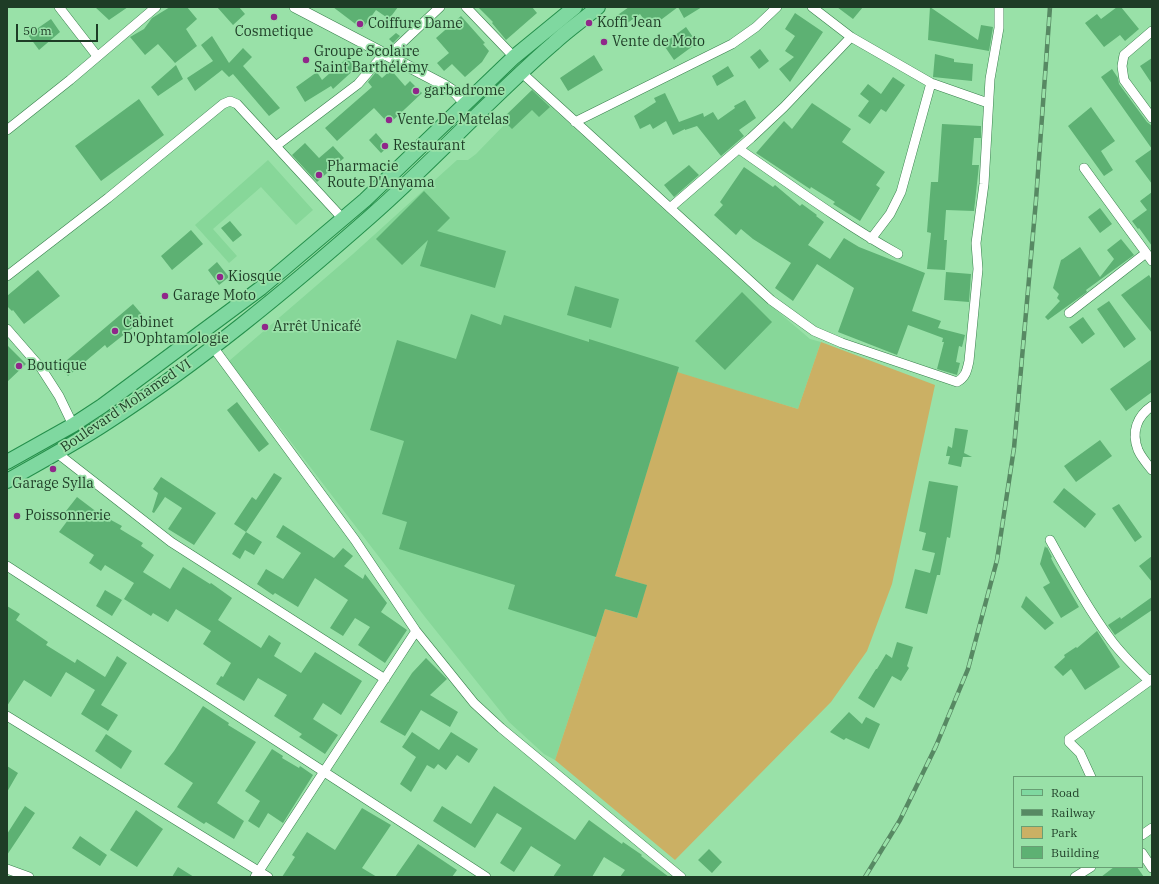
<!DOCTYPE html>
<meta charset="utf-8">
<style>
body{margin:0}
#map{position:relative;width:1159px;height:884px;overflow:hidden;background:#99e1a8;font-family:"IBM Plex Serif",serif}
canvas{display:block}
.frame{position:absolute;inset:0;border:8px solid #1e3c26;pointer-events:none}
.legend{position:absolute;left:1013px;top:776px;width:130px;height:92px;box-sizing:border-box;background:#99e1a8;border:1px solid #689f74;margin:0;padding:5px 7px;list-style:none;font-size:12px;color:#1e3c26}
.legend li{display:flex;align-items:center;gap:8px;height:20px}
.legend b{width:20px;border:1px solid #689f74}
.scale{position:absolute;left:16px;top:24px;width:82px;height:18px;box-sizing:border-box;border:2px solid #1e3c26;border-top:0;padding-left:5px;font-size:12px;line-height:14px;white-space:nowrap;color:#1e3c26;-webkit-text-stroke:3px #99e1a8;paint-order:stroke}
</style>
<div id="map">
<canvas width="1159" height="884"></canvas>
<div class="frame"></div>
<ul class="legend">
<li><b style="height:5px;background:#7fd8a0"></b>Road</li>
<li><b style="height:5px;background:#578963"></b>Railway</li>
<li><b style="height:11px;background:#cbb064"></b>Park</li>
<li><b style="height:11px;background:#5db173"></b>Building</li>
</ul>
<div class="scale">50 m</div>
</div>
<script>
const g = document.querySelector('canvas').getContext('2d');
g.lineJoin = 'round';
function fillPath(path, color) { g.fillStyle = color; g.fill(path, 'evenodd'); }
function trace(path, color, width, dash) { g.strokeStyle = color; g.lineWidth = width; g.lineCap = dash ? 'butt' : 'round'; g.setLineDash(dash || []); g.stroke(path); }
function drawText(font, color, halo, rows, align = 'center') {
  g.font = font + ' "IBM Plex Serif",serif'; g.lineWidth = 3.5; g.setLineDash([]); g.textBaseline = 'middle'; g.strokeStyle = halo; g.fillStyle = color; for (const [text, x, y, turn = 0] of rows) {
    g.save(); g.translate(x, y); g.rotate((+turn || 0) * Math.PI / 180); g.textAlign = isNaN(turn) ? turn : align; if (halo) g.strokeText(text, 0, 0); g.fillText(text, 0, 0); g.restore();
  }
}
fillPath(new Path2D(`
 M533 89 551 107 742 281 810 339 821 342 798 409 678 373 605 609 555 760 544 754 509 722 425 617 229 361 353 254 457 160H468L476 154 506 123 502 119Z
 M268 160 313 210 296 225 261 187 213 229 237 256 229 263 195 225Z`), '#87d799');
fillPath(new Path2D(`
 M821 342 935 385 892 584 867 651 831 702 675 860 555 760 605 609 637 618 646 585 615 576 677 372 798 409Z`), '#cbb064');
fillPath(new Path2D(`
 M95 7H128L109 20Z
 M170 7H187L197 19 186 29 197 46 175 63 158 44 145 55 130 37 144 29 152 18Z
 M217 7H239L245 14 233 25Z
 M333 7H398L389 19 376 10 362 29Z
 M478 7H532L537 13 506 40 492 23 493 22Z
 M629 7H702L684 18 678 7 650 28 640 14 619 29 612 19Z
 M837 7H863L853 19Z
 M930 7 978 40 981 25 993 27 989 51 928 40Z
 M1117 7H1121L1139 29 1125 41 1120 35 1104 47 1085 23 1097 14 1101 19Z
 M795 13 823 32 790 82 779 69 794 57 785 51 795 36 785 29Z
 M461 16 485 43 483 44 489 51 482 62 465 77 452 64 444 71 437 63 449 53 436 38Z
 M51 19 60 32 39 50 28 35Z
 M686 27 697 43 674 60 663 44Z
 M396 33 400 36 393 43 389 39Z
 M212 36 229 63 243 48 252 57 243 66 280 108 269 116 233 74 229 77 222 70 195 91 187 78 213 61 201 45Z
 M760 49 769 61 759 69 750 57Z
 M935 54 954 59V62L973 64 972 81 933 77Z
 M594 55 603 70 568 91 560 78Z
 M347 58 356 68 333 89 331 86 305 102 296 87 317 72 322 80Z
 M1152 58V84L1140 66Z
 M176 65 183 79 158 96 151 87Z
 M728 66 734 76 717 86 712 76Z
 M1112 69 1118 78 1119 84 1147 122 1152 126V184L1135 161 1152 149 1101 77Z
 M391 70 405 86 410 81 422 93 389 124 374 108 337 141 325 128 372 87 368 82 376 72 382 78Z
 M893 77 905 85 886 112 881 109 870 124 858 116 869 101 860 94 868 84 881 94Z
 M532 90 550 107 539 117 532 110 512 129 502 119Z
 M665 93 679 122 703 113 704 117 713 112 718 120 735 108 734 106 745 100 756 118 739 130 744 136 721 156 697 126 685 130V129L673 135 666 121 653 129 650 124 640 129 634 116 656 102 654 98Z
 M139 99 164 135 101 181 75 146Z
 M812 103 851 129 842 142 885 172 876 185 880 188 860 221 833 204 835 202 811 187 810 189 756 153 784 121 792 129Z
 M1091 107 1115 141 1101 151 1113 170 1104 176 1068 126Z
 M942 124 981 126V138H974L972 165H979L974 211 946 210 944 240H947L945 270 927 269 931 233 927 232 931 182H938Z
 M376 133 388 147 381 153 369 140Z
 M305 143 319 158 333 146 344 158 317 182 292 155Z
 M689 165 699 175 674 197 664 185Z
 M744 167 773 187 775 185 800 206 802 204 817 215 816 216 824 222 808 245 830 259 844 238 859 247 925 273 912 311 941 321 938 328 965 335 962 347 959 346 956 362 960 363 957 375 937 369 944 342H942L943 338 908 325 897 355 838 332 854 288 817 264 793 301 775 288 791 263 753 239 741 229 736 235 714 215 723 205 720 202Z
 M424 191 450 218 437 231 506 251 495 288 420 266 428 240 402 265 376 239Z
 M1152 192V246L1139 228 1138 229 1132 221 1147 210 1140 201Z
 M1100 208 1112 224 1100 233 1088 217Z
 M230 221 242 235 233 242 221 228Z
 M191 230 203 244 172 270 161 256Z
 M1121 239 1134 255 1086 290 1087 292 1048 320 1045 317 1060 301 1057 298 1059 294 1053 288 1061 260 1063 259 1080 247 1100 277 1114 259 1107 250Z
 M217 262 229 277 219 285 208 270Z
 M38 270 60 296 24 324 13 310 12 311 7 306V296Z
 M946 272 971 274 969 302 944 300Z
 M1149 275 1152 280V333L1121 295Z
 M575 286 619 299 611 328 567 315Z
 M742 292 772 322 725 370 695 341Z
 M1109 301 1136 339 1124 348 1097 309Z
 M133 304 145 318 107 348 105 345 68 376 60 366Z
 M471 314 501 325 504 315 589 342V339L679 367 615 576 647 585 637 618 605 609 596 637 508 609 515 585 399 549 407 522 382 514 404 441 370 430 397 340 456 359Z
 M1083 317 1095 334 1082 344 1069 327Z
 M7 345 26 364 7 382Z
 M1152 359V392L1126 411 1110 389Z
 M237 402 269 444 259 452 227 410Z
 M955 428 968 430 964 453 972 457H963L961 467 948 464 950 456H946L948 446 952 448Z
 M1100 440 1112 456 1076 482 1064 466Z
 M274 473 282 478 246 532 234 524 252 497 256 500Z
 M161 477 216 513 194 545 168 529 182 508 165 497 154 513 152 512 158 493 153 489Z
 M929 481 958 486 950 538 947 537 940 575H937L927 614 905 608 915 569 930 573 935 553 922 550 926 533 919 531Z
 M1064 488 1096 514 1085 528 1053 502Z
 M77 497 110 522 111 520 122 526 120 529 143 543 141 546 154 555 143 572 170 589 183 567 210 584 211 583 232 598 218 620 261 648 269 635 281 643 274 656 301 673 315 652 362 681 341 715 323 703 313 719 338 735 325 754 299 737 302 734 274 716 287 695 258 678 244 701 216 684 221 676 223 677 231 663 203 644 211 631 176 609 168 622 153 613 151 616 124 599 134 583 105 565 101 571 89 563 94 555 59 532 71 516 66 511Z
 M1119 504 1142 537 1135 542 1112 508Z
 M283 525 334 558 343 548 353 556 344 566 363 579 365 574 387 603 381 612 407 630 385 663 358 645 370 627 355 618 343 636 330 628 348 600 315 578 298 607 275 593 273 595 257 584 266 569 283 579 301 553 276 537Z
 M246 532 262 542 254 555 245 550 240 559 232 554Z
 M1045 546 1046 548 1047 547 1052 557 1051 558 1054 564 1079 607 1061 618 1043 587 1050 583 1040 564Z
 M1152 556V582L1139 566Z
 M105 590 122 600 112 616 96 606Z
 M1026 596 1054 623 1045 630 1021 607Z
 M1152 597V610L1115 635 1108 625 1120 617 1121 619Z
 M7 606 20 614 16 620 48 642 46 645 75 663 77 659 105 677 117 656 127 663 101 705 118 715 108 731 81 714 95 690 66 672 51 697 24 680 7 706Z
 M1097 631 1120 667 1085 690 1071 669 1063 676 1054 667 1065 657 1064 655 1076 647 1077 648Z
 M897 642 913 647 907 666 909 668 901 681 892 676 874 708 858 698 876 669H877L886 654 892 658Z
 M426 658 447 679 430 695 458 712 450 727 421 710 405 736 380 722 412 673Z
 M203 706 229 723 228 725 256 742 217 803 244 821 234 839 206 822 204 824 177 807 193 783 164 764 174 751Z
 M849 712 862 724 866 717 880 724 869 749 846 738 844 740 830 732Z
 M412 732 439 750 451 732 478 749 469 763 457 755 446 770 438 764 434 769 427 765 411 792 400 784 416 757 402 747Z
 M106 734 132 751 121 769 95 751Z
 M272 749 283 756 282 758 299 768 300 766 313 775 283 823 268 813 259 828 248 821 260 801 245 791Z
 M7 766 18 773 7 792Z
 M494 786 575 840 589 820 622 844 623 842 642 855 641 856 669 877H620L625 870 604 857 592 877H553L561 865 531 846 514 872 500 863 522 828 497 813 475 848 433 821 442 806 471 824Z
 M25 806 35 813 7 855V834Z
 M362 808 391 825 362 868 377 877H282L295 857 292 855 307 832 335 850Z
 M136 810 163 829 137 867 110 850Z
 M80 836 107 855 100 866 72 848Z
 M418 844 457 870 452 877H395Z
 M709 849 722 862 712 873 698 860Z
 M178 867 194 877H172Z
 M1114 867H1137L1144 877H1101Z`), '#5db173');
const minor = new Path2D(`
 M59 7 97 56
 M466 7 514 57
 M812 7 851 37 931 83 988 103
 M1152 31 1124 55 1122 66 1124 80 1152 118
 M389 55 440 7
 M522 73 771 300 814 331 842 343 957 382C966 377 967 370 969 361L978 269 976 243 984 184 990 79 999 28V7
 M575 122 732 44 756 27 777 7
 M7 130 70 80 156 7
 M276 146 358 84 385 53
 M739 149C791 185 842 223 898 254
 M1084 168 1152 261
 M670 208 751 138 784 107 851 37
 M871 239 890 214 901 192 931 83
 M7 276 108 198 223 104 230 101 237 104 343 219
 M1069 313 1146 253
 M7 329 41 368 59 396 73 425
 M213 347 355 540 416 631 474 703 501 728 681 877
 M1152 406C1137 416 1131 432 1138 450 1141 457 1147 464 1152 470
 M57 453 171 542 385 679
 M1050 540C1069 574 1088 609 1111 640 1122 655 1136 668 1149 681
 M7 566 486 877
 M7 716 268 877
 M1091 777 1080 753 1069 742V739L1152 679
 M1142 835 1152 828
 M1142 853 1152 868
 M7 869 29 877
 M255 877 416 631
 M1075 877 1091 867`);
const tertiary = new Path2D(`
 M295 7 444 85 456 93 465 103`);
const primary = new Path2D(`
 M7 462 73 425 102 406 261 288 365 200 514 57 575 7
 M7 481C40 462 74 444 106 423 200 362 287 290 371 216 434 161 490 98 554 43 568 30 584 19 598 7`);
trace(minor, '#377f4b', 10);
trace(tertiary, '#377f4b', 12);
trace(primary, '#25904c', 16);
trace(minor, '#fff', 9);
trace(tertiary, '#fff', 11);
trace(primary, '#7fd8a0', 14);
const rail = new Path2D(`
 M865 877 900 820 936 746 968 669 997 560 1014 448 1036 200 1050 7`);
trace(rail, '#578963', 4.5);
trace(rail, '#99e1a8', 3, [9]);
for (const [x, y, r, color] of [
 [274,17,4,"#90278a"],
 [589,23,4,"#90278a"],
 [360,24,4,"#90278a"],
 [604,42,4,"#90278a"],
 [306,60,4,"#90278a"],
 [416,91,4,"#90278a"],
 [389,120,4,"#90278a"],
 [385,146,4,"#90278a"],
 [319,175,4,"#90278a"],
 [220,277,4,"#90278a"],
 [165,296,4,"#90278a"],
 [265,327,4,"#90278a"],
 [115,331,4,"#90278a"],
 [19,366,4,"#90278a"],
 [53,469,4,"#90278a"],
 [17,516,4,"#90278a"]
]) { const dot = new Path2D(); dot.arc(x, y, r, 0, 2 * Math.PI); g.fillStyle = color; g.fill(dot); trace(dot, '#99e1a8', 1.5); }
drawText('14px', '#1e3c26', '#99e1a8', [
 ["Koffi Jean",597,23],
 ["Coiffure Dame",368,24],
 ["Cosmetique",274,32,"center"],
 ["Vente de Moto",612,42],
 ["Groupe Scolaire",314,52],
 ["Saint Barthélémy",314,68],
 ["garbadrome",424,91],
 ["Vente De Matelas",397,120],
 ["Restaurant",393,146],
 ["Pharmacie",327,167],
 ["Route D'Anyama",327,183],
 ["Kiosque",228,277],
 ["Garage Moto",173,296],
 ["Cabinet",123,323],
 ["D'Ophtamologie",123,339],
 ["Arrêt Unicafé",273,327],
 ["Boutique",27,366],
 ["Garage Sylla",53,484,"center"],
 ["Poissonnerie",25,516]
], 'left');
drawText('14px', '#1e3c26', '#99e1a8', [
 ["Boulevard Mohamed VI",126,406,-34]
]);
</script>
